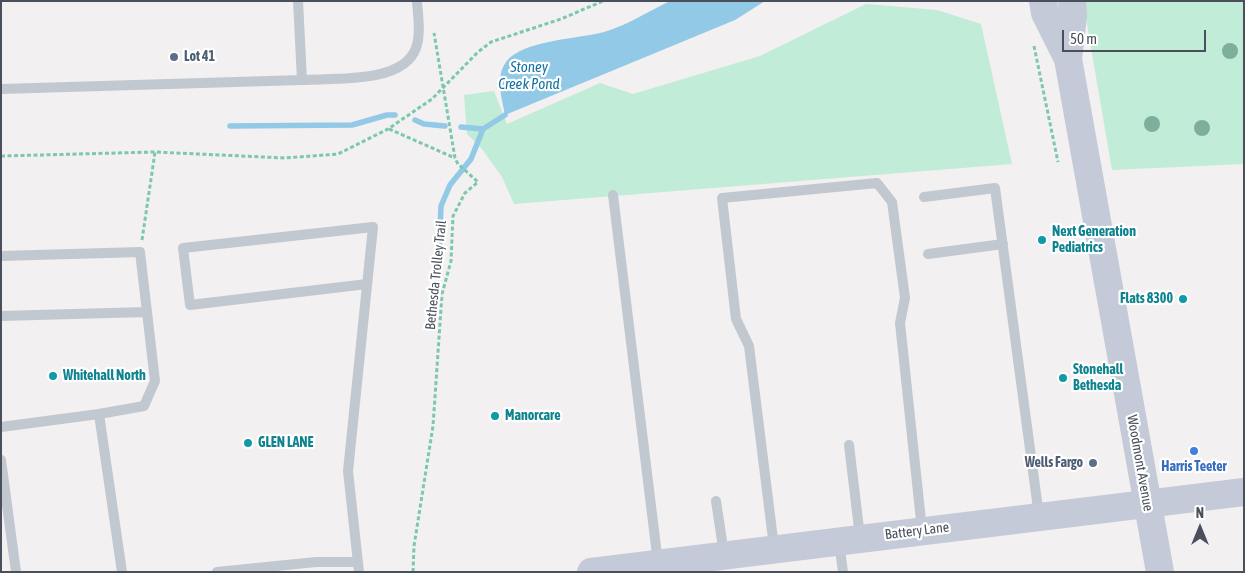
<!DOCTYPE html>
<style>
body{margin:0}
#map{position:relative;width:1245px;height:573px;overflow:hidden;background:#f2f0f0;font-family:"Asap Condensed",sans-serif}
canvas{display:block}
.frame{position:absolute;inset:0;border:2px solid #49505c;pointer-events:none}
.north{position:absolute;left:1175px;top:503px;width:50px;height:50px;-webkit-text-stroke:4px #fff;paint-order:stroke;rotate:0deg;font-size:14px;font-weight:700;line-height:20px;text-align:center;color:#49505c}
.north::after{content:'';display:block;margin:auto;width:18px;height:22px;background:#49505c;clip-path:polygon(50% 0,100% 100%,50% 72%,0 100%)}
.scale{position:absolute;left:1062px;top:30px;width:144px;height:22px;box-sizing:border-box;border:2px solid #49505c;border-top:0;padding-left:6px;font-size:15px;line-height:18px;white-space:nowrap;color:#49505c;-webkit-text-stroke:4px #fff;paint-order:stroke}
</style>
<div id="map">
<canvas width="1245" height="573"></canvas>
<div class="frame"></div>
<div class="north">N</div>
<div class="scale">50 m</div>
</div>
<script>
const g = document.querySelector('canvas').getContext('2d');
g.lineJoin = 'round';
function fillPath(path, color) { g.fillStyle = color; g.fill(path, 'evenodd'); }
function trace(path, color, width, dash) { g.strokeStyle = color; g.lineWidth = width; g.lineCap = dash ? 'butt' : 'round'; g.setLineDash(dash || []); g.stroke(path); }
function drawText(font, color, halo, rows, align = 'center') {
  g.font = font + ' "Asap Condensed",sans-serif'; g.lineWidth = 4.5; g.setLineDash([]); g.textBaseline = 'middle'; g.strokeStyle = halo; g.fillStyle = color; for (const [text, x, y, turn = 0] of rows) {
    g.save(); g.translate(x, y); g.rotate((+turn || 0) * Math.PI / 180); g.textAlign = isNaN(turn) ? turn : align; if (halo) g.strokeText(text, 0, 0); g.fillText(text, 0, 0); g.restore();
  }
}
fillPath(new Path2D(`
 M1083 1H1244V164L1112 170Z
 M866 4 937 10 981 24 1012 164 514 204 502 177 482 149 467 134 464 95 494 91 507 124 600 83 633 94 760 56Z`), '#c1ecd8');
fillPath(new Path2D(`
 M670 1H765L735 20 505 115C502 98 495 77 506 62 522 40 578 39 604 32 626 26 649 11 670 1Z`), '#91c9e6');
trace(new Path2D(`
 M415 120 424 124 445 126
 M230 126 352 125 387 115H395
 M461 127 483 129
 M439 252 441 206 450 185 471 159 483 129 505 115`), '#91c9e6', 5.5);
trace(new Path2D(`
 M1034 46 1058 162
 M389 129 455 158
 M1 156 155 152 285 158 338 154 388 129 432 99 478 52 491 42 561 19 603 1
 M142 240 155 152
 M413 572 414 546 433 426 442 294 451 261 453 216 465 193 478 182 458 164 455 158 434 33`), '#7bc8ad', 3, [4, 2.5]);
trace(new Path2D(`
 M302 80C334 78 403 84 416 48 421 34 418 16 417 1
 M1 89 302 80 298 1
 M613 195 658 563
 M924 197 995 188 1039 516
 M928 254 1003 244
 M1 256 140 252 155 381 144 406 99 414 122 572
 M1 316 147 312
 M1 427 99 414
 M849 445 860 537
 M1 460 16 572
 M716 501 724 554
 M839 542 843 572
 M774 547 749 346 736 319 722 198 877 183 892 202 905 298 900 323 922 530
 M217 572 316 562H358
 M359 572 348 471 373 227 183 248 190 305 367 284`), '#c1c8d0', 10);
trace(new Path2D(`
 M1043 1 1045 13 1068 59 1160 572
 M1068 59 1073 16 1072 1
 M591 572 1244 492`), '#c4cad7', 28);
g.fillStyle = '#7daf9c';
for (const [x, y] of [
 [1230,51],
 [1152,124],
 [1202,128]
]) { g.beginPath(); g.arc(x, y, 8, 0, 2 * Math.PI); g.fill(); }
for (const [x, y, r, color] of [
 [174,57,5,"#5c6f8a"],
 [1042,240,5,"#0f9aa8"],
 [1183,299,5,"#0f9aa8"],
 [53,376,5,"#0f9aa8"],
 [1063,378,5,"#0f9aa8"],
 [495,416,5,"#0f9aa8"],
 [248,443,5,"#0f9aa8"],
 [1194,451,5,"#3f7fe0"],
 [1093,463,5,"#5c6f8a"]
]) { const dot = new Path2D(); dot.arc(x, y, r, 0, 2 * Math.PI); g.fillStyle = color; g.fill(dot); trace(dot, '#fff', 2); }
drawText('bold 14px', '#4e5e75', '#fff', [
 ["Lot 41",184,57],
 ["Wells Fargo",1083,463,"right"]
], 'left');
drawText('bold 14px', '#0d838f', '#fff', [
 ["Next Generation",1052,232],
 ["Pediatrics",1052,248],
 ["Flats 8300",1173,299,"right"],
 ["Stonehall",1073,370],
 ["Bethesda",1073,386],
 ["Whitehall North",63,376],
 ["Manorcare",505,416],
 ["GLEN LANE",258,443]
], 'left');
drawText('14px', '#49505c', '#fff', [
 ["Bethesda Trolley Trail",436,275,-84],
 ["Woodmont Avenue",1140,463,80],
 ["Battery Lane",917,531,-7]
]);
drawText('bold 14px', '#366cbe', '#fff', [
 ["Harris Teeter",1194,467]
]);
drawText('italic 15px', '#1671a2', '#fff', [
 ["Stoney",529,67],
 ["Creek Pond",529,84]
]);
</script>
